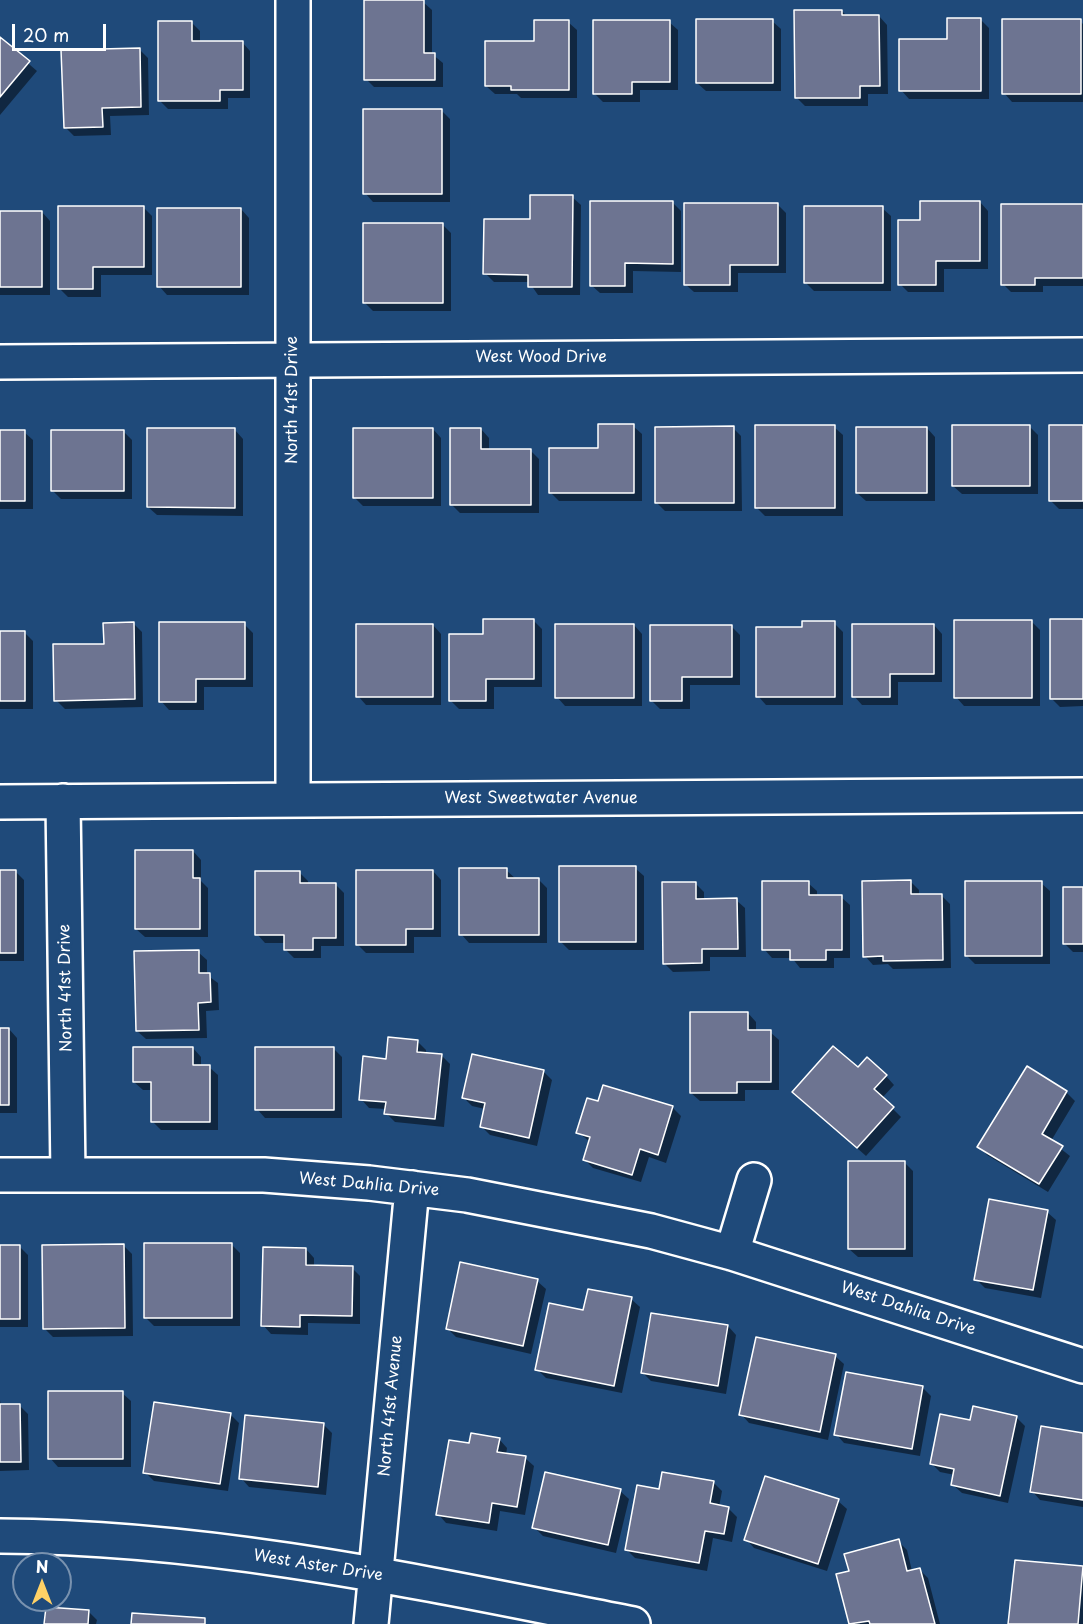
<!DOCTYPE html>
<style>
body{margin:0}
#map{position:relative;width:1083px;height:1624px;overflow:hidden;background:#1f4a7a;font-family:"Playpen Sans",sans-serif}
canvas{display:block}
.north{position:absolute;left:12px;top:1552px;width:60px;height:60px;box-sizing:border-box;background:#1f4a7a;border:2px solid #7992af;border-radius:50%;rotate:0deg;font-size:16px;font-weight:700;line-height:24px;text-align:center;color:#fff}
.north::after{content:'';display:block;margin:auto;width:21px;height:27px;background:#ffd166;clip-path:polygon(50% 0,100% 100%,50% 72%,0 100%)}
.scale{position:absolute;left:12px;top:24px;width:94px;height:27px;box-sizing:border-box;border:3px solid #fff;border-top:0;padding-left:8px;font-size:18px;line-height:21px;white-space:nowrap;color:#fff;-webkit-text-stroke:4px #1f4a7a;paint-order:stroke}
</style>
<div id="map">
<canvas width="1083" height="1624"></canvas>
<div class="north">N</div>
<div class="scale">20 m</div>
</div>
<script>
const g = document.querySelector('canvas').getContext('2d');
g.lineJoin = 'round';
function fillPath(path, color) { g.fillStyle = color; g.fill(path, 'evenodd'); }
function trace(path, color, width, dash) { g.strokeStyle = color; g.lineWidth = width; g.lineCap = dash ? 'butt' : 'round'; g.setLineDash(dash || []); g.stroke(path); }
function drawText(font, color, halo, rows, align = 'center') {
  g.font = font + ' "Playpen Sans",sans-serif'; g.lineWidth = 5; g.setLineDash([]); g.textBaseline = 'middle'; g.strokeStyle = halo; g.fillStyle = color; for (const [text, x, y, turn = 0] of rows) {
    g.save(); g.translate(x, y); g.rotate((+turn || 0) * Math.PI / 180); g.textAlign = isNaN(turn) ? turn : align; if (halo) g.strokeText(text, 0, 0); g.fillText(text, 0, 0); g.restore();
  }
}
fillPath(new Path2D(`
 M423 2 432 10V54L443 63V87H374L366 79Z
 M842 11 847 16H879L887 25 888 94H868V106H805L796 97Z
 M980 19 989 28V99H909L901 90Z
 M772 21 781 29V91H706L697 83Z
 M1080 21 1083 24V102H1012L1004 93Z
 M568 22 577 30V98H521L517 94H495L486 86 536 42Z
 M669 22 678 30V90H640V102H603L594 93Z
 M192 23 200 31V42H242L250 51V98H228V109H168L160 101Z
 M0 39 37 71 0 115Z
 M139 49 148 58 149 115 110 116 111 135 74 136 65 127Z
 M441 110 450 119V202H373L365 193Z
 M572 197 581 205 580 295H538L529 282H494L485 273 531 221Z
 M980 202 988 211V269H944V292H908L900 284Z
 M673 203 681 211V272L633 271V293H600L591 285Z
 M778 205 786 213V273H738V292H694L685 284Z
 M1083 206V286H1043V292H1011L1003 284Z
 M144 208 152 216V275H101V297H68L59 288Z
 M882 208 891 216V291H814L806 283Z
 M241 209 249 218V295H167L159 286Z
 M0 212H42L50 221V295H0Z
 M442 224 451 233V311H373L365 303Z
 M633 426 642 434V501H559L551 493 600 449Z
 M834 427 843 435V516H765L757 508Z
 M1030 427 1038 435V494H962L953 486Z
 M1083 427V509H1059L1051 501Z
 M733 428 741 436 742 511H665L656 502Z
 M927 428 935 437V501H866L857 493Z
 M433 429 441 438V506H363L354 497Z
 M481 429 489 438V450H530L539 459V513H460L451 504Z
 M235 430 243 439V516L157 515 148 507Z
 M0 432H24L33 440V509H0Z
 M124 432 132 440V499H61L52 490Z
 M533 620 542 629V687H494V709H459L450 700 485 635Z
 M1083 620V706L1060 707 1052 699Z
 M1032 622 1040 630V706H964L956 697Z
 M133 623 142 632 143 707 65 709 56 700 105 645Z
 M834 623 843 632V705H766L758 696 804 629Z
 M244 624 253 633V687H204V710H169L161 701Z
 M433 625 441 634V705H366L358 696Z
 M634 625 642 634V706H565L557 697Z
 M934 625 942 634V682H898V705H862L854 696Z
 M731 626 740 635V685H690V709H660L651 700Z
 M0 632H24L33 641V709H0Z
 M193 851 201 860V881L208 888V937H145L136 929Z
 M635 868 644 876V950H569L560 941Z
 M506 870 516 879H538L547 888V943H469L461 934Z
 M0 871H15L24 880V961H0Z
 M433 871 441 880V937H414V953H366L358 945Z
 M299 872 308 881V885H336L344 893V946H321V958H294L285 949V943H265L257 934Z
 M911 882 919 890V896L941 895 950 904 951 968 893 969 888 964 873 965 865 956Z
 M695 883 704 892V901L736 900 745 908 746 957H710V971L673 972 664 963Z
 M808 883 817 891V897H841L850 905V958H834V968H800L792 958H772L764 949Z
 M1041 883 1050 891V964H975L966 955Z
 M1083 888V952H1073L1065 944Z
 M198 952 207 960V975L218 983 219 1010 206 1011 207 1038 146 1039 137 1031Z
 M748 1013 756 1022V1032H770L779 1040V1090H745V1101H700L691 1093Z
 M0 1029H9L17 1038V1113H0Z
 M418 1042 426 1050V1054L442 1056 450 1064 444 1127 395 1122 386 1113V1109L369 1108 361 1099 387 1061Z
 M193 1048 201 1057V1067H209L218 1075V1130H161L153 1122V1090H143L134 1082Z
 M333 1048 342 1057V1118H265L257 1109Z
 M1027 1068 1066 1092 1075 1101 1051 1141 1070 1156 1048 1192 987 1155 979 1146Z
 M858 1069 886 1076 894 1085 882 1098 901 1117 866 1156 803 1100Z
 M543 1071 552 1080 537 1146 490 1135 482 1127 485 1109 472 1106 464 1098Z
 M599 1103 672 1107 681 1116 666 1163 649 1157 641 1182 593 1168 585 1160 590 1142 578 1132Z
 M904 1162 913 1171V1257H858L849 1249Z
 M1047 1212 1056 1220 1041 1298 985 1288 976 1279Z
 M231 1244 240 1253V1326H154L146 1318Z
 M0 1246H19L28 1255V1327H0Z
 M124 1246 132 1254 133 1336 53 1337 44 1328Z
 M306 1249 314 1258V1267L352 1268 360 1276V1324L308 1323V1335L271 1334 263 1325Z
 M537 1281 546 1289 531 1354 456 1337 448 1329Z
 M631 1299 640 1307 622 1393 546 1378 537 1369 585 1312Z
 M728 1326 736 1335 726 1394 651 1381 642 1372Z
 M835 1356 844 1364 828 1440 749 1423 741 1414Z
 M922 1387 931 1396 920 1456 844 1443 836 1434Z
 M122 1393 131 1401V1467H58L50 1458Z
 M0 1400 1 1406 19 1405 28 1414 29 1470 0 1471Z
 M230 1414 239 1423 228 1491 154 1481 145 1472Z
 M1016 1417 1025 1426 1008 1503 962 1493 953 1485 955 1475 940 1472 932 1464 971 1422Z
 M323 1424 332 1433 326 1495 249 1487 241 1478Z
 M1083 1434V1507L1040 1500 1032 1491Z
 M499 1439 507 1448 506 1455 525 1458 534 1466 525 1515 500 1511 497 1531 446 1523 438 1514 471 1445Z
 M713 1482 722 1491 719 1507 728 1508 737 1517 732 1542 713 1538 707 1571 635 1558 627 1550 660 1491Z
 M620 1491 629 1499 616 1553 543 1536 534 1527Z
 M838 1501 847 1509 827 1571 754 1548 746 1539Z
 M898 1541 907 1550 912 1571 919 1569 928 1578 940 1624H851L838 1575 851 1572Z
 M1016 1561 1083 1568V1624H1009Z
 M88 1611 97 1620 96 1624H46Z`), '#0007');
const building = new Path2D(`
 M364 0H424V53H435V80H364Z
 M794 10H842V15H879L880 86H860V98H795Z
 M947 18H981V91H899V39H947Z
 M696 19H773V83H696Z
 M1002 19H1081V94H1002Z
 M534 20H569V90H511V86H485V41H534Z
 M593 20H670V82H632V94H593Z
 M158 21H192V41H243V90H220V101H158Z
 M0 37 30 61 0 97Z
 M140 48 141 107 102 108 103 127 64 128 61 50Z
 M363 109H442V194H363Z
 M530 195H573L572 287H528V275L483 274 484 219H530Z
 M590 201H673V264L625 263V286H590Z
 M920 201H980V261H936V285H898V220H920Z
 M684 203H778V265H730V285H684Z
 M1001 204H1083V278H1035V285H1001Z
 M58 206H144V267H93V289H58Z
 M804 206H883V283H804Z
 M157 208H241V287H157Z
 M0 211H42V287H0Z
 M363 223H443V303H363Z
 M598 424H634V493H549V448H598Z
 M755 425H835V508H755Z
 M952 425H1030V486H952Z
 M1049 425H1083V501H1049Z
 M734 426V503H655V427Z
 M856 427H927V493H856Z
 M147 428H235V508L147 507Z
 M353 428H433V498H353Z
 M450 428H481V449H531V505H450Z
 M0 430H25V501H0Z
 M51 430H124V491H51Z
 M483 619H534V679H486V701H449V634H483Z
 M1050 619H1083V699H1050Z
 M954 620H1032V698H954Z
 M802 621H835V697H756V627H802Z
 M134 622 135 699 54 701 53 644H104L103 623Z
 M159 622H245V679H196V702H159Z
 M356 624H433V697H356Z
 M555 624H634V698H555Z
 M852 624H934V674H890V697H852Z
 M650 625H732V677H682V701H650Z
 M0 631H25V701H0Z
 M135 850H193V878H200V929H135Z
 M559 866H636V942H559Z
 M459 868H507V878H539V935H459Z
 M0 870H16V953H0Z
 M356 870H433V929H406V945H356Z
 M255 871H300V883H336V938H313V950H284V935H255Z
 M911 880V894H942L943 960 883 961V956L863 957 862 881Z
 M762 881H809V895H842V950H826V960H790V950H762Z
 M965 881H1042V956H965Z
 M662 882H696V899L737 898 738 949H702V963L663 964Z
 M1063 887H1083V944H1063Z
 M199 950V973H210L211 1002 198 1003 199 1030 136 1031 134 951Z
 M690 1012H748V1030H771V1082H737V1093H690Z
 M0 1028H9V1105H0Z
 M388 1037 418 1040 417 1052 442 1054 435 1119 384 1114 386 1102 359 1100 363 1056 386 1059Z
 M833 1046 858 1067 867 1057 887 1075 874 1089 894 1107 857 1148 792 1092Z
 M133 1047H193V1065H210V1122H151V1082H133Z
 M255 1047H334V1110H255Z
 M472 1054 544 1070 529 1138 480 1127 485 1103 462 1098Z
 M1027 1066 1067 1091 1042 1134 1063 1146 1039 1184 977 1147Z
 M603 1085 673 1106 658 1155 640 1149 632 1175 583 1160 590 1137 576 1133 587 1098 598 1101Z
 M848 1161H905V1249H848Z
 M989 1199 1048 1210 1033 1290 974 1280Z
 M144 1243H232V1318H144Z
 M124 1244 125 1328 43 1329 42 1245Z
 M0 1245H20V1319H0Z
 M263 1247 306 1248V1265L353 1266 352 1316 300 1315V1327L261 1326Z
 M460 1262 538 1279 523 1346 446 1329Z
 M588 1289 632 1297 614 1386 535 1370 549 1303 583 1310Z
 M651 1313 728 1325 718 1386 641 1373Z
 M756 1337 836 1354 820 1432 739 1415Z
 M846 1372 923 1386 912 1449 834 1435Z
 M48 1391H123V1459H48Z
 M154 1402 231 1413 220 1484 143 1473Z
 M0 1404H20L21 1462H0Z
 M973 1406 1017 1416 1000 1496 951 1485 954 1469 930 1464 940 1414 970 1420Z
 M245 1415 324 1423 318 1487 239 1479Z
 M1041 1426 1083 1433V1500L1030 1492Z
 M471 1433 500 1438 497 1452 526 1456 517 1507 492 1503 489 1523 436 1515 449 1440 469 1443Z
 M545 1472 621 1489 608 1545 532 1528Z
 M662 1472 714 1481 710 1503 729 1507 724 1534 705 1531 699 1563 625 1550 637 1485 659 1489Z
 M765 1476 839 1499 818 1564 744 1540Z
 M899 1539 907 1571 920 1568 935 1624H870L869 1621 849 1624 836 1574 849 1571 844 1554Z
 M1015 1560 1083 1566 1078 1624H1008Z
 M46 1607 89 1610 88 1624H44Z
 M132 1613 205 1618V1624H131Z`);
fillPath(building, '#6d7491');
trace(building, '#fff', 1.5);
const minor = new Path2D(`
 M0 362 1083 355
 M293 800V0
 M63 801 68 1175
 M0 802 1083 795
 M0 1175H264L369 1183 467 1195 651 1231 732 1253 1083 1366
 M732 1253 754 1180
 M0 1536C214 1537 424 1583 633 1624
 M371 1624 412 1188`);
trace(minor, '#fff', 38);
trace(minor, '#1f4a7a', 33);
drawText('16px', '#fff', '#1f4a7a', [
 ["West Wood Drive",541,358],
 ["North 41st Drive",293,400,-90],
 ["West Sweetwater Avenue",541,799],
 ["North 41st Drive",66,988,-91],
 ["West Dahlia Drive",369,1185,5],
 ["West Dahlia Drive",908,1309,18],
 ["North 41st Avenue",391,1406,-85],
 ["West Aster Drive",318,1566,9]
]);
</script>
